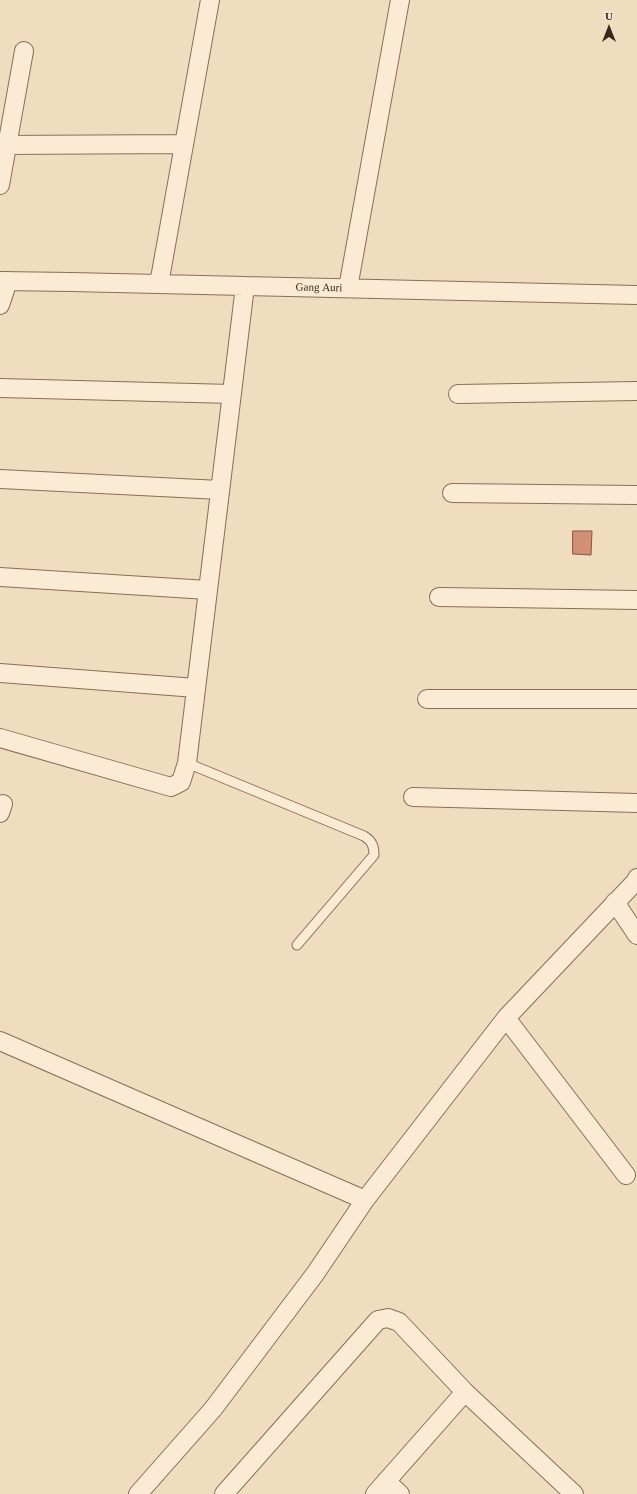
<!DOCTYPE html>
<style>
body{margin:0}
#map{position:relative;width:637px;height:1494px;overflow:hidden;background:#f0ddc0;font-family:"Times New Roman",serif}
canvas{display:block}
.north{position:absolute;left:589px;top:8px;width:40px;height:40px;-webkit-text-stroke:3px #f7e8d0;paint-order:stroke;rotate:0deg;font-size:11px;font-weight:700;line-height:16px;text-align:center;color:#39271c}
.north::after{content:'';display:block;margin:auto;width:14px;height:18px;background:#39271c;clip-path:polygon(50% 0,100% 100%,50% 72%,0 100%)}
</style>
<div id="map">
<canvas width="637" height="1494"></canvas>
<div class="north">U</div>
</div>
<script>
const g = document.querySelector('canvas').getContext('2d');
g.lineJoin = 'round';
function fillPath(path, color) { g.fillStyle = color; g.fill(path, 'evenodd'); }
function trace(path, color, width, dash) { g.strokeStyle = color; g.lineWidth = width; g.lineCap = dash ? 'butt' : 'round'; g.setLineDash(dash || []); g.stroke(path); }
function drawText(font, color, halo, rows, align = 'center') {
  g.font = font + ' "Times New Roman",serif'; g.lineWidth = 3.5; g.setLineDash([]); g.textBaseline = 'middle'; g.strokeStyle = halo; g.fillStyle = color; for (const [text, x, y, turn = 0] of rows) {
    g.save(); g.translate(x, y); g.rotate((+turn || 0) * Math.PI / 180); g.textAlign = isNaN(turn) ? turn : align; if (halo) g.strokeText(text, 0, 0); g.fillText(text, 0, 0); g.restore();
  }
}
const building = new Path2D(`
 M573 531H592L591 555 573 554Z`);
fillPath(building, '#d19074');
trace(building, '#8b523b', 1);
const service = new Path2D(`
 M187 763 364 836C372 841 374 846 374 855L297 945`);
const minor = new Path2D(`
 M0 145 184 144
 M0 185 24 51
 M0 281 71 282 637 295
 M159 284 210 0
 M348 288 400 0
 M0 305 8 281
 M0 388 232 394
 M458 394 637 391
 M0 479 220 490
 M452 493 637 495
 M0 577 208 590
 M439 597 637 600
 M0 673 196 688
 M427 699H637
 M0 738 171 787 181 782 187 763 245 286
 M413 797 637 803
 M0 813 3 804
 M615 902 637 935
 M506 1018 626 1175
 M0 1041 365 1200 506 1018 636 881 637 878
 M386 1481 400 1494
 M138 1494 213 1409 315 1274 365 1200
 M224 1494 378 1320 388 1318 399 1322 465 1392 574 1494
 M375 1494 465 1392`);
trace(service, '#8b6d57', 11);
trace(minor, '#8b6d57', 20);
trace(service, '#fbebd4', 9);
trace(minor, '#fbebd4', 18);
drawText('11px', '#39271c', '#f7e8d0', [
 ["Gang Auri",319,288,1]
]);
</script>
